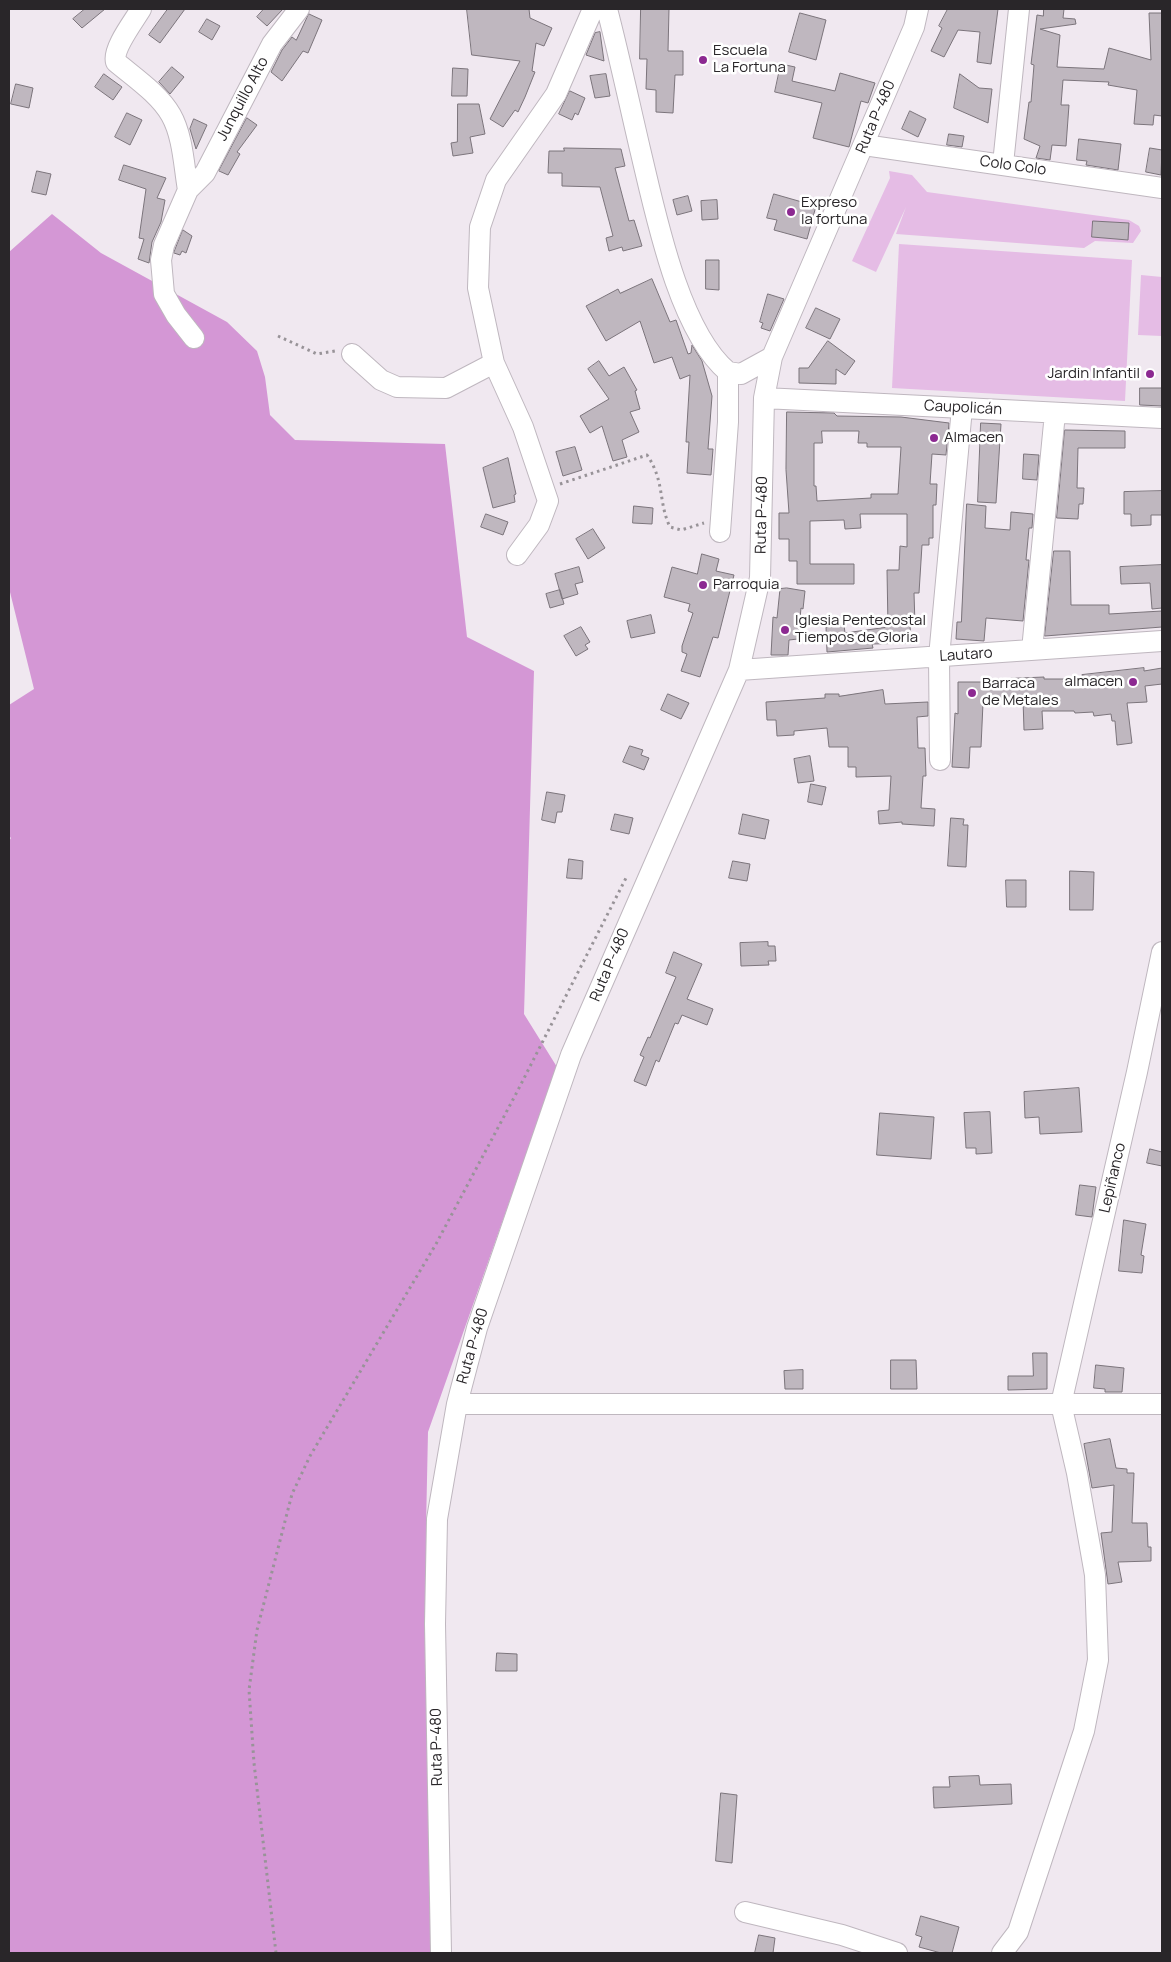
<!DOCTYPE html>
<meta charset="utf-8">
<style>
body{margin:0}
#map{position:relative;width:1171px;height:1962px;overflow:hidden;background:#f0e8f0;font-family:Manrope,sans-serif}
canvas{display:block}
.frame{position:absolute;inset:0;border:10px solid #292629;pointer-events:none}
</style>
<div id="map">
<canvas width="1171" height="1962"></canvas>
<div class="frame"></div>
</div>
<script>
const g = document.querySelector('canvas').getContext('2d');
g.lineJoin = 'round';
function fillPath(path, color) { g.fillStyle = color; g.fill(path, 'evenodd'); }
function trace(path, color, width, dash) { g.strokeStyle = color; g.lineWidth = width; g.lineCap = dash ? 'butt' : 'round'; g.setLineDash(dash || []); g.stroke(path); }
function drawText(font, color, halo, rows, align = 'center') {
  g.font = font + ' Manrope,sans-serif'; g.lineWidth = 5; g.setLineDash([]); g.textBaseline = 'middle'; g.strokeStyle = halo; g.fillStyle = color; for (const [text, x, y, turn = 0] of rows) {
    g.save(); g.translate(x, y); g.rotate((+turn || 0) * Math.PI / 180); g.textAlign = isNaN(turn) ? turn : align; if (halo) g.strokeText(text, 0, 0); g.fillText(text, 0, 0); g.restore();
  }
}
fillPath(new Path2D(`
 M889 171 912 175 927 192 1129 220 1139 226 1141 231 1133 243 1095 241 1084 248 896 234 906 207 876 272 852 261 890 178Z
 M899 244 1132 260 1125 401 892 388Z
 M1141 275 1162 277V336L1138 335Z`), '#e5bce5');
fillPath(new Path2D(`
 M52 214 101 253 227 322 257 351 265 377 270 415 295 440 445 444 467 637 534 671 524 1014 557 1067 428 1432 426 1527 449 1953H9V841L11 838 9 836V705L34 689 9 588V252Z`), '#d497d5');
const building = new Path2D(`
 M85 9H105L82 28 73 19Z
 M168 9H185L160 43 149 35Z
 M264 9H283L267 26 257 17Z
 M467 9H529L530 18 552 28 544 46 536 43 532 71 535 72 525 97 518 112 515 110 503 127 490 119 520 61 472 55Z
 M641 9H669L668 51H683V75H675L673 113 656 112V90L646 89 647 59H640Z
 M948 9H998L991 64 977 62 980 32 958 30 944 57 931 51 942 28 939 26Z
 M1044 9H1064L1063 18 1075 19 1076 24 1040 29 1060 35 1057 67 1104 69 1109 48 1151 60 1149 13H1162V116L1154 115 1153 125 1134 124 1137 90 1108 85 1109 82 1063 80 1061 105H1069L1066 146 1052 145 1050 160 1036 158 1040 146 1024 139 1029 102H1031L1034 65 1031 64 1037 15 1043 16Z
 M800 13 826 20 816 60 789 52Z
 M309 14 322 20 308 53 303 51 282 81 271 72 282 50 292 37 296 40Z
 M207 19 220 26 212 40 199 32Z
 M600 32 604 61 586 55 595 33Z
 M781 64 795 67 792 81 835 91 840 73 875 83 868 103 861 101 849 147 813 138 822 103 775 92Z
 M172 67 184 77 170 94 159 82Z
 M453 68 468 69 467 96H452Z
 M104 74 122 87 113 100 95 87Z
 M606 74 610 96 595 98 590 76Z
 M960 74 979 88 992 89 988 123 954 108Z
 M16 84 33 88 29 108 11 104Z
 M570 91 585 98 578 115 575 113 572 120 559 114Z
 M458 104H479L485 134 470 137 473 153 453 156 451 143 457 142Z
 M910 111 926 119 918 137 902 129Z
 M127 113 142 120 130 145 115 137Z
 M247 118 257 125 237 152 240 154 228 175 219 171Z
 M194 119 207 125 196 149 190 129Z
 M949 134 964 136 962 147 947 145Z
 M1079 139 1121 144 1118 170 1086 165 1087 161 1077 160Z
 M564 148 621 149 625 166 615 168 629 221 634 220 642 246 623 251 622 247 609 251 606 238 613 236 600 187 562 186V173H548L549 151H564Z
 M1150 148 1162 150 1161 175 1146 172Z
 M124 165 166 178 157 198 165 200 161 222 152 242 149 263 138 259 144 239 139 238 146 189 119 180Z
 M37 171 51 174 46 195 32 192Z
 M774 194 816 206 807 239 774 230 777 220 767 218Z
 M688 196 692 211 677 215 673 200Z
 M717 200 718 219 702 220 701 201Z
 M1093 221 1129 223 1128 240 1092 237Z
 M183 230 192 236 186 253 182 251 180 255 174 253Z
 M706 260H719V290L706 289Z
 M652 279 670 322 676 320 688 354 691 353 692 345 702 361 712 396 708 449H713L711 475 687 473 689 442H686L690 375 680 379 672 357 654 363 640 321 606 341 586 306 618 289 620 293Z
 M768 294 784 299 770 331 761 328 763 323 760 322Z
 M816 308 840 319 830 339 806 328Z
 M828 341 855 361 845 375 836 369V384L799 383V368H808Z
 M599 361 609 376 624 367 637 390 635 391 640 409 630 412 639 432 622 440 627 457 613 461 602 426 590 433 580 416 609 399 588 369Z
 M1140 388H1162V406L1140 405Z
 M787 412 834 413 837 416 901 417 949 423 946 455 932 454 930 484H937L936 505H933V538H929V545H922L919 593H914L915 625H910L911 643 872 644 873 648 827 652 826 627 844 625 845 633 888 627 887 570H899L900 546 907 547V514H860L861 528 845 529 844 520 810 521V564H854V584H797V561H789V539H779V513H789L786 470ZM822 431H859L858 443H867V447H901L898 494H871V498L817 501 816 486H814V443H822Z
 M981 423 1001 424 996 503 978 502Z
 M1065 430 1125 431V448H1078L1077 488H1084L1083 504H1079L1078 519 1057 518Z
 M575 447 582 470 563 476 556 452Z
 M1024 454 1039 455 1037 480 1023 479Z
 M508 458 516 494 514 495 515 502 493 508 483 468Z
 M1162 491V515H1151V525L1131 526V514H1124V492Z
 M967 504 986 506 985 528 1010 530 1011 512 1033 514 1032 528H1029L1026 560H1029L1023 621 986 618 984 641 956 639 957 622H961Z
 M634 506 653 508 652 524 633 523Z
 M486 514 508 522 503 535 481 527Z
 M593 529 605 548 588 559 576 539Z
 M1054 551H1070L1071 605H1109V614L1162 611V627L1045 636Z
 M702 554 719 559 716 571 734 575 718 638 713 637 700 677 681 671 687 654 682 652V646L693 613 688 611 690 604 664 597 672 567 697 574Z
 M1162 565V608L1152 609 1150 583 1121 584 1120 567Z
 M579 567 583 582 575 584 578 594 562 599 555 574Z
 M787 588 805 591 803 609 801 608 798 639 789 640 788 655H771L773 617 777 618 780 589Z
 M560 590 564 604 550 608 546 594Z
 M651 615 655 633 631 638 627 621Z
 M581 627 590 642 585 645 588 649 576 656 564 636Z
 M1144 668V671L1162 668V684L1145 686 1147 702 1127 703 1132 743 1117 745 1115 721H1112L1111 714 1094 716 1093 712 1075 713 1074 711H1042L1043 729 1024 730 1023 699 987 700V703H983L981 747H970L969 768 952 767 955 713 958 714V682H997V679L1044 677V679H1083L1082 675Z
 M883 690 885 704 928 702V716L917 717 918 748H925L926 776H923L921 808 935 809 934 826 902 824V822L879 824 878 811 889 810 891 776 856 777V767H848V747H829L827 728 794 731V735L777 736 776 720H767L766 702 825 698V694H839V696Z
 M668 694 689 703 681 719 661 710Z
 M630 746 643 750 641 755 649 758 644 770 623 762Z
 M810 756 814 781 798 783 794 759Z
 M811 784 826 787 822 805 808 802Z
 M547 792 565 795 562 812H557L555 823 542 820Z
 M615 814 633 818 629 834 611 830Z
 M743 814 769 820 765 839 739 834Z
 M951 818 964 819 963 825H968L966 867 948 866Z
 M569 859 583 861 582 879 567 878Z
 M733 861 750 864 747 881 729 878Z
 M1070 871 1094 872 1093 910H1070Z
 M1006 880H1026V907H1007Z
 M768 942V946H775L776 961H768L769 965 741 966 740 943Z
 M674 952 702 964 687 999 713 1009 707 1025 682 1015 678 1024 675 1023 659 1062 656 1060 646 1086 634 1081 644 1057 640 1055 648 1037 650 1038 676 977 666 973Z
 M1079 1088 1082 1132 1040 1134 1039 1117 1025 1118 1024 1092Z
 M990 1112 992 1153 976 1154V1148H966L964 1113Z
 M880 1113 934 1117 931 1159 877 1155Z
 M1150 1149 1162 1152V1166L1147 1163Z
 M1080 1185 1096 1187 1092 1217 1076 1215Z
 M1124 1220 1146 1224 1141 1255 1144 1256 1142 1273 1119 1271Z
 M1033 1353H1047V1389L1008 1390V1376H1033Z
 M891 1360H916L917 1389H891Z
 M1096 1365 1124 1368 1122 1392H1105V1389L1094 1388Z
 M803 1370V1389H785L784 1371Z
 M1110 1439 1116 1468 1127 1469V1473H1134L1132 1523H1147L1148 1547H1151V1561L1118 1562 1122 1582 1108 1584 1101 1533 1112 1532 1114 1485 1092 1488 1084 1444Z
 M497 1653 517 1654V1671H496Z
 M979 1776 980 1785 1011 1784 1012 1804 934 1808 933 1787H950L949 1777Z
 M721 1793 737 1795 732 1863 716 1861Z
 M921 1916 959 1927 952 1953H941L919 1947 922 1937 916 1935Z
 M759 1935 775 1938 773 1953H755Z`);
fillPath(building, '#bfb7bf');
trace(building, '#7b747b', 1);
const minor = new Path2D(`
 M141 9C134 21 112 49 116 62 135 78 159 94 171 115 183 136 184 167 188 190
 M607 9C619 55 629 102 640 149 655 211 678 330 728 372L741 374 772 357
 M864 145 1162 188
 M1003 164 1019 9
 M194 338 176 315 164 294 161 260 164 245 188 190 205 173 272 44 299 9
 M352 354 381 380 397 387 446 388 494 363
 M764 398 1162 418
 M720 532 728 422V372
 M517 555 539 525 548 501 523 427 494 363 478 288 480 227 496 180 556 94 593 9
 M1032 650 1055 413
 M739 670 1162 641
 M940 760 939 657 962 408
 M457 1404H1162
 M745 1912 842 1935 897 1953
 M441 1953 435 1624 437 1519 457 1404 477 1328 571 1055 739 670 760 578 764 398 772 357 914 27 918 9
 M1002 1953 1018 1932 1084 1731 1098 1660 1095 1575 1077 1473 1061 1404 1137 1072 1162 952`);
trace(minor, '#bfb7bf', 22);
trace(new Path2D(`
 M278 336 317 354 335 351
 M560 484 647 455C665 481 658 502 670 527L681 530 704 523
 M276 1953 254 1763 249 1690 257 1630 292 1494 310 1456 436 1244 517 1092 626 878`), '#989398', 3, [2.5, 4]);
trace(minor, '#fff', 20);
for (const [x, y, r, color] of [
 [703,60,5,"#8c2991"],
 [791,212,5,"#8c2991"],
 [1150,374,5,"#8c2991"],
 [934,438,5,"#8c2991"],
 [703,585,5,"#8c2991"],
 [785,630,5,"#8c2991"],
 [1133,682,5,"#8c2991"],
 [972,693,5,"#8c2991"]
]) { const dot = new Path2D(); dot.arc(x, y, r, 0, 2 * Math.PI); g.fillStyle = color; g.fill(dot); trace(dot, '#fff', 2); }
drawText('15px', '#292629', '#fff', [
 ["Escuela",713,51],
 ["La Fortuna",713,68],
 ["Expreso",801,203],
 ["la fortuna",801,220],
 ["Jardin Infantil",1140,374,"right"],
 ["Almacen",944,438],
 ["Parroquia",713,585],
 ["Iglesia Pentecostal",795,621],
 ["Tiempos de Gloria",795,638],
 ["almacen",1123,682,"right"],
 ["Barraca",982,684],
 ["de Metales",982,701]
], 'left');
drawText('15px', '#292629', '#fff', [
 ["Junquillo Alto",243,99,-62],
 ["Ruta P-480",876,117,-67],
 ["Colo Colo",1013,166,8],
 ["Caupolicán",963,408,3],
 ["Ruta P-480",762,515,-89],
 ["Lautaro",966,655,-4],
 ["Ruta P-480",610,965,-67],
 ["Lepiñanco",1113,1178,-77],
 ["Ruta P-480",473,1346,-74],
 ["Ruta P-480",437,1747,-91]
]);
</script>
